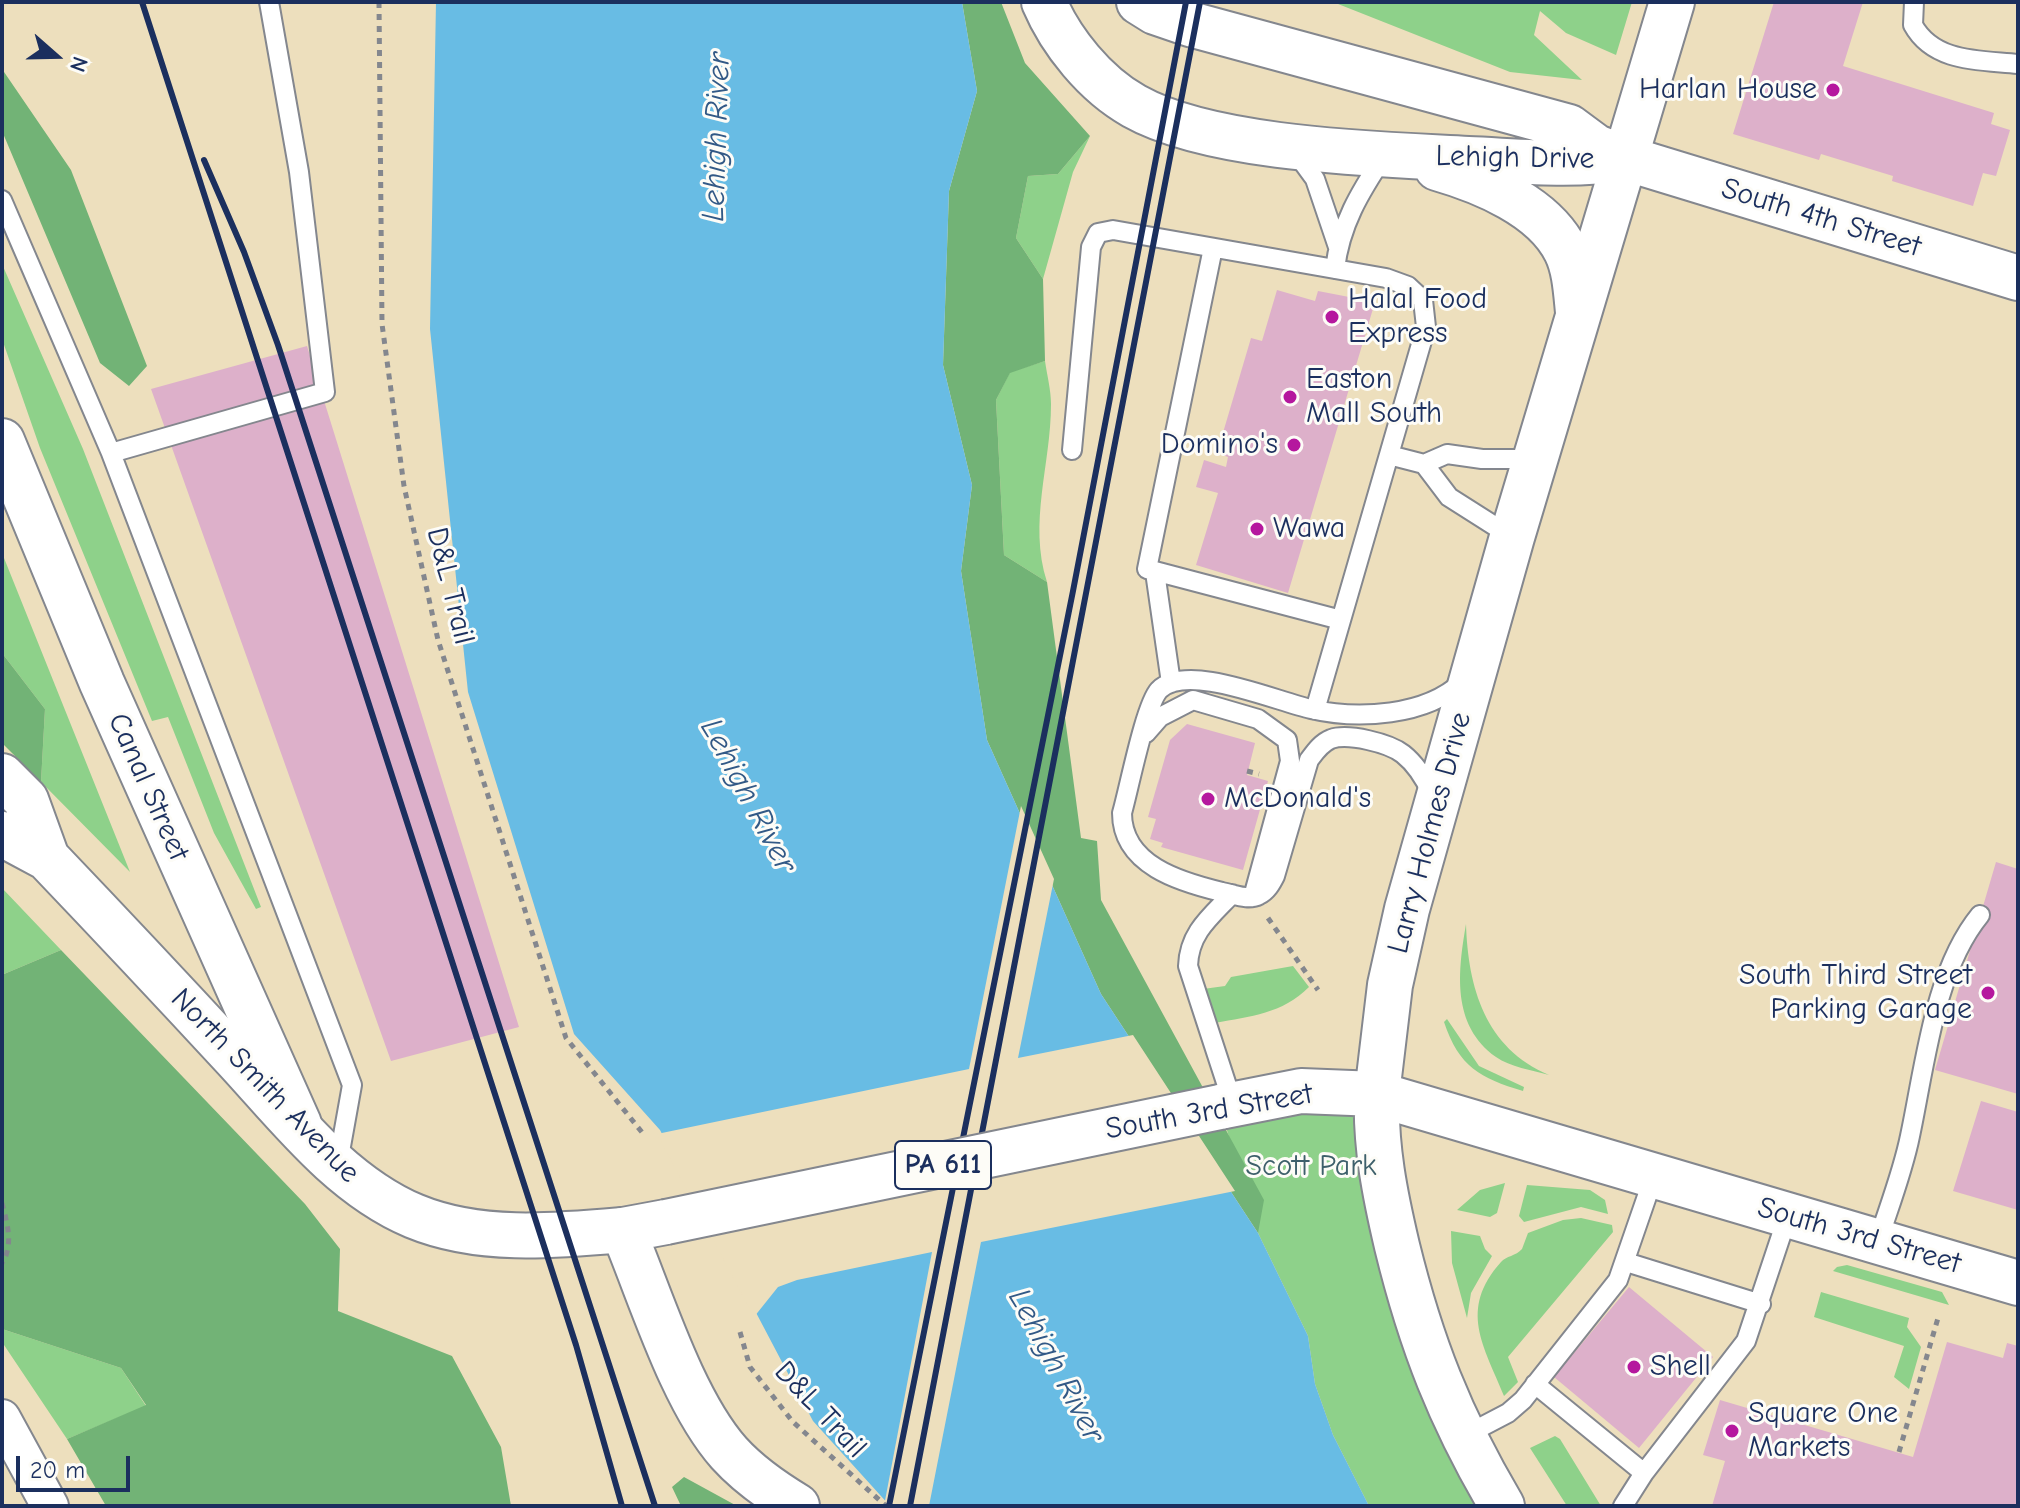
<!DOCTYPE html>
<style>
body{margin:0}
#map{position:relative;width:2020px;height:1508px;overflow:hidden;background:#eddfbd;font-family:"Comic Neue",sans-serif}
canvas{display:block}
.frame{position:absolute;inset:0;border:4px solid #1b2f5e;pointer-events:none}
.north{position:absolute;left:16px;top:16px;width:80px;height:80px;-webkit-text-stroke:6px #fdfcf7;paint-order:stroke;rotate:110deg;font-size:22px;font-weight:700;line-height:32px;text-align:center;color:#1b2f5e}
.north::after{content:'';display:block;margin:auto;width:28px;height:36px;background:#1b2f5e;clip-path:polygon(50% 0,100% 100%,50% 72%,0 100%)}
.scale{position:absolute;left:16px;top:1456px;width:114px;height:36px;box-sizing:border-box;border:4px solid #1b2f5e;border-top:0;padding-left:10px;font-size:24px;line-height:28px;white-space:nowrap;color:#1b2f5e;-webkit-text-stroke:6px #fdfcf7;paint-order:stroke}
</style>
<div id="map">
<canvas width="2020" height="1508"></canvas>
<div class="frame"></div>
<div class="north">N</div>
<div class="scale">20 m</div>
</div>
<script>
const g = document.querySelector('canvas').getContext('2d');
g.lineJoin = 'round';
function fillPath(path, color) { g.fillStyle = color; g.fill(path, 'evenodd'); }
function trace(path, color, width, dash) { g.strokeStyle = color; g.lineWidth = width; g.lineCap = dash ? 'butt' : 'round'; g.setLineDash(dash || []); g.stroke(path); }
function drawText(font, color, halo, rows, align = 'center') {
  g.font = font + ' "Comic Neue",sans-serif'; g.lineWidth = 6; g.setLineDash([]); g.textBaseline = 'middle'; g.strokeStyle = halo; g.fillStyle = color; for (const [text, x, y, turn = 0] of rows) {
    g.save(); g.translate(x, y); g.rotate((+turn || 0) * Math.PI / 180); g.textAlign = isNaN(turn) ? turn : align; if (halo) g.strokeText(text, 0, 0); g.fillText(text, 0, 0); g.restore();
  }
}
fillPath(new Path2D(`
 M1333 2H1632L1616 55 1566 33 1540 11 1534 35 1582 80 1510 72Z
 M1090 136 1073 172 1043 279 1016 238 1028 176 1058 174Z
 M2 264 83 449 261 907 256 909 214 833 168 717 152 721 40 448 2 339Z
 M1045 361C1047 375 1051 390 1051 404 1051 465 1028 522 1047 582L1004 555 996 400 1010 372Z
 M2 553 130 872 41 782 45 709 2 653Z
 M2 888 61 950 4 974 2 987Z
 M1466 924C1468 987 1485 1048 1549 1075 1532 1070 1510 1067 1496 1057 1451 1025 1458 971 1466 924Z
 M1293 966 1309 987C1282 1014 1251 1016 1215 1023L1203 989 1225 986 1231 977Z
 M1447 1019 1479 1066 1524 1087 1523 1091C1480 1078 1459 1067 1444 1022Z
 M1337 1091 1376 1128 1502 1506H1369L1333 1435 1315 1384 1308 1336 1258 1233 1220 1107Z
 M1505 1183 1497 1213 1490 1217 1457 1210 1480 1190Z
 M1527 1185 1590 1190 1605 1200 1608 1214 1581 1207 1524 1222 1519 1216Z
 M1581 1218 1612 1225 1613 1232 1508 1357 1518 1382 1504 1396C1484 1346 1458 1310 1501 1262 1506 1256 1516 1256 1522 1249L1528 1233 1563 1220Z
 M1451 1231 1480 1236 1485 1249 1492 1256 1471 1293 1467 1318 1452 1263Z
 M1847 1265 1942 1292 1949 1305 1833 1271 1837 1267Z
 M1821 1292 1909 1318 1907 1327 1921 1347 1909 1389 1894 1377 1904 1346 1814 1317Z
 M2 1329 121 1368 146 1406 67 1439 2 1342Z
 M1555 1436 1560 1439 1601 1506H1567L1530 1448Z`), '#8ed18a');
fillPath(new Path2D(`
 M962 2H1001L1025 63 1090 136 1058 174 1028 176 1016 238 1043 279 1045 361 1010 373 996 400 1004 555 1047 582 1081 838 1097 841 1101 900 1264 1200 1258 1233 1101 994 987 740 961 571 972 485 943 365 949 191 977 91Z
 M2 69 71 170 147 366 129 386 100 363 2 131Z
 M2 653 45 709 41 782 2 743Z
 M61 950 305 1204 340 1249 338 1311 452 1356 501 1447 511 1506H106L67 1439 146 1405 121 1368 2 1329 4 974Z
 M684 1477 737 1506H681L672 1487Z`), '#72b376');
fillPath(new Path2D(`
 M436 2H962L977 91 949 191 943 365 972 485 961 571 987 740 1101 994 1258 1233 1308 1336 1315 1384 1333 1435 1369 1506H890L813 1421 660 1130 574 1034 468 692 430 329Z`), '#68bce4');
fillPath(new Path2D(`
 M1021 806 1054 879 1018 1058 1133 1035 1235 1191 981 1242 929 1506H884L932 1252 797 1280 778 1287 754 1317 657 1134 969 1069Z`), '#eddfbd');
fillPath(new Path2D(`
 M1774 2H1863L1843 66 1994 113 1991 124 2010 130 1996 176 1983 173 1973 206 1892 181 1893 176 1821 154 1819 160 1733 134Z
 M1277 290 1315 301 1318 291 1375 302 1288 593 1196 565 1218 493 1196 487 1204 460 1226 467 1228 457 1217 453 1251 338 1262 341Z
 M307 346 519 1027 391 1061 151 389Z
 M1187 724 1255 743 1247 775 1268 781 1243 870 1161 847 1163 843 1150 839 1156 819 1148 817 1170 740Z
 M1996 862 2018 869V1094L1935 1070Z
 M1981 1101 2018 1112V1210L1953 1191Z
 M1629 1287 1713 1357 1639 1448 1554 1377Z
 M1947 1342 2003 1358 2007 1343 2018 1346V1506H1712L1725 1461 1703 1455 1720 1400 1913 1457Z`), '#ddb0ca');
const service = new Path2D(`
 M1914 2 1913 25C1934 63 1980 60 2018 64
 M1296 153 1315 179 1338 247
 M2 200 111 453 352 1085 338 1163
 M1213 248 1147 569 1341 620
 M1335 269C1340 225 1360 192 1384 156
 M1072 450 1091 247 1098 233 1113 230 1386 278 1408 286 1423 300 1426 327 1315 710
 M111 453 325 392 299 172 269 2
 M1389 455 1424 464 1447 454 1482 459H1535
 M1424 464 1449 497 1512 537
 M1155 572 1171 683
 M1146 733 1160 717 1193 700 1258 719 1287 740 1290 761 1253 897
 M1432 794C1425 779 1417 765 1403 754 1389 743 1348 733 1331 739 1321 743 1315 752 1309 760L1275 876C1271 884 1267 891 1259 895 1248 901 1234 894 1222 892 1180 882 1122 865 1122 813 1129 789 1145 705 1159 690 1187 662 1275 701 1311 709 1358 720 1426 716 1462 682
 M1232 894C1210 917 1189 933 1188 966L1233 1104
 M1878 1241C1889 1207 1903 1171 1910 1136 1925 1066 1934 971 1980 915
 M1626 1262 1761 1304
 M1535 1384 1644 1473
 M1464 1436 1508 1413 1523 1400 1618 1280 1654 1176
 M1623 1506 1644 1473 1746 1341 1788 1215`);
const minor = new Path2D(`
 M2 1418 50 1506`);
const tertiary = new Path2D(`
 M1044 2C1061 42 1095 84 1134 106 1212 150 1377 154 1468 159 1520 161 1573 167 1625 158
 M1139 2 1155 12 1190 24 1569 127 1596 147 1625 158 2018 278
 M1437 168C1482 181 1544 206 1566 251 1575 269 1576 293 1578 312
 M2 441 102 683 299 1124`);
const primary = new Path2D(`
 M1672 2 1512 537 1407 909 1390 985 1377 1094 2018 1283
 M2 776 26 800 47 858
 M2 834 47 858C110 924 172 990 234 1057 287 1114 340 1185 414 1216 479 1243 554 1236 623 1230`);
const trunk = new Path2D(`
 M1220 1107 1301 1091 1377 1094C1375 1146 1385 1195 1397 1246 1421 1344 1450 1418 1502 1506
 M666 1222 623 1230C651 1297 682 1400 729 1453 748 1474 772 1491 797 1506`);
trace(service, '#84878e', 22);
trace(minor, '#84878e', 40);
trace(tertiary, '#84878e', 48);
trace(primary, '#84878e', 48);
trace(trunk, '#84878e', 48);
trace(new Path2D(`
 M379 2 382 324 404 486 438 640 566 1038 645 1136
 M1247 771 1259 774
 M1268 918 1318 990
 M2 1203C7 1223 14 1245 2 1263
 M740 1332 750 1367 793 1422 886 1506
 M1899 1452 1938 1318`), '#84878e', 5, [6, 6]);
trace(service, '#fff', 18);
trace(minor, '#fff', 36);
trace(tertiary, '#fff', 44);
trace(primary, '#fff', 44);
trace(trunk, '#fff', 44);
trace(new Path2D(`
 M142 2 576 1345 622 1506
 M204 160 244 252 278 345 655 1506
 M889 1506 1073 591 1186 2
 M910 1506 1200 2`), '#1b2f5e', 6);
const trunkBridge = new Path2D(`
 M666 1222 1220 1107`);
trace(trunkBridge, '#84878e', 48, []);
trace(trunkBridge, '#fff', 44);
for (const [x, y, r, color] of [
 [1833,90,8,"#b5179e"],
 [1332,317,8,"#b5179e"],
 [1290,397,8,"#b5179e"],
 [1294,445,8,"#b5179e"],
 [1257,529,8,"#b5179e"],
 [1208,799,8,"#b5179e"],
 [1988,993,8,"#b5179e"],
 [1634,1367,8,"#b5179e"],
 [1732,1431,8,"#b5179e"]
]) { const dot = new Path2D(); dot.arc(x, y, r, 0, 2 * Math.PI); g.fillStyle = color; g.fill(dot); trace(dot, '#fdfcf7', 3); }
for (const [x, y, w] of [
 [943,1165,96]
]) { const box = new Path2D(); box.roundRect(x - w / 2, y - 24, w, 48, 6); g.fillStyle = '#fdfcf7'; g.fill(box); trace(box, '#1b2f5e', 2); }
drawText('bold 28px', '#1b2f5e', null, [
 ["PA 611",943,1165]
]);
drawText('30px', '#1b2f5e', '#fdfcf7', [
 ["Harlan House",1817,90,"right"],
 ["Halal Food",1348,300],
 ["Express",1348,334],
 ["Easton",1306,380],
 ["Mall South",1306,414],
 ["Domino's",1278,445,"right"],
 ["Wawa",1273,529],
 ["McDonald's",1224,799],
 ["South Third Street",1972,976,"right"],
 ["Parking Garage",1972,1010,"right"],
 ["Shell",1650,1367],
 ["Square One",1748,1414],
 ["Markets",1748,1448]
], 'left');
drawText('30px', '#1b2f5e', '#fdfcf7', [
 ["Lehigh Drive",1515,158,1],
 ["South 4th Street",1821,218,17],
 ["D&L Trail",450,586,76],
 ["Canal Street",148,787,66],
 ["Larry Holmes Drive",1430,833,-75],
 ["North Smith Avenue",265,1086,46],
 ["South 3rd Street",1209,1112,-10],
 ["South 3rd Street",1859,1236,16],
 ["D&L Trail",820,1410,47]
]);
drawText('30px', '#3e606b', '#fdfcf7', [
 ["Scott Park",1311,1167]
]);
drawText('italic 32px', '#325986', '#fdfcf7', [
 ["Lehigh River",717,137,-88],
 ["Lehigh River",748,796,62],
 ["Lehigh River",1056,1366,62]
]);
</script>
